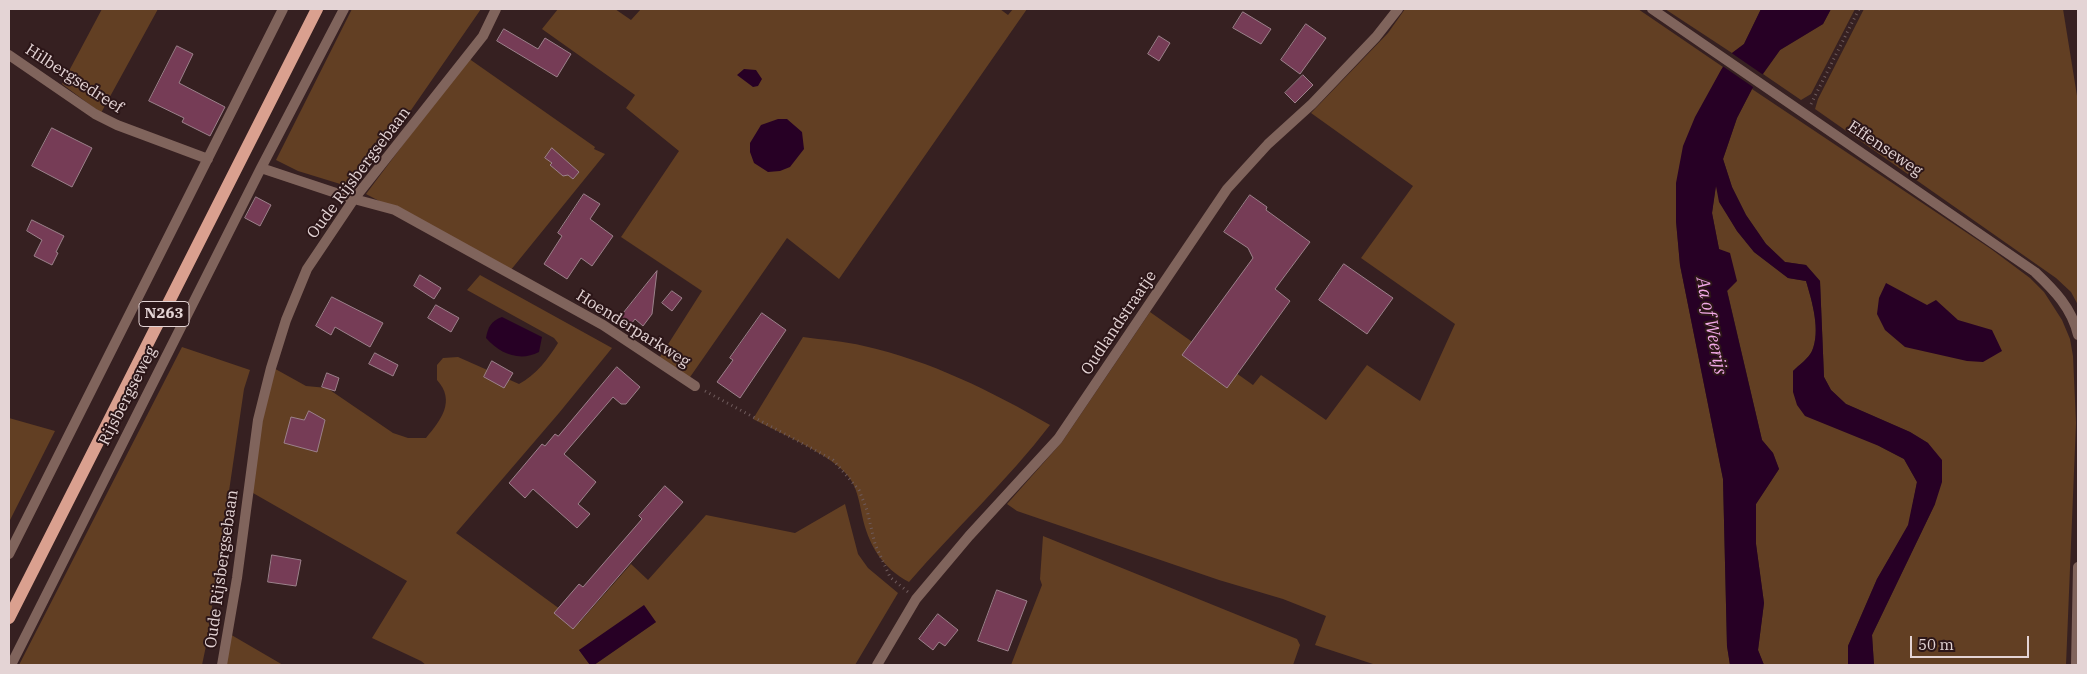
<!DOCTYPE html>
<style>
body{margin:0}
#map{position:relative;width:2087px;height:674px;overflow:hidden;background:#362021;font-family:"IBM Plex Serif",serif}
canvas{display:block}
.frame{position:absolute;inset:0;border:10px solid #e4d4d5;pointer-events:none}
.scale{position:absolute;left:1910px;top:636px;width:119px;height:22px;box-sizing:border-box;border:2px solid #e4d4d5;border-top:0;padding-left:6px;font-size:15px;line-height:18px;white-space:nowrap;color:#e4d4d5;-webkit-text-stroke:4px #2c1618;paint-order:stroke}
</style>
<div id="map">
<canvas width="2087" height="674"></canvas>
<div class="frame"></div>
<div class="scale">50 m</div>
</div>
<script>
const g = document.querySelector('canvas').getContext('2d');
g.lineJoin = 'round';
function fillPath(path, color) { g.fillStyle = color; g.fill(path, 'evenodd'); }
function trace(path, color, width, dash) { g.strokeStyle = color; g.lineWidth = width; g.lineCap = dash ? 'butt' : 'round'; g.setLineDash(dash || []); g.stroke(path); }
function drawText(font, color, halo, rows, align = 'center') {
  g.font = font + ' "IBM Plex Serif",serif'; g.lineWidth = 4; g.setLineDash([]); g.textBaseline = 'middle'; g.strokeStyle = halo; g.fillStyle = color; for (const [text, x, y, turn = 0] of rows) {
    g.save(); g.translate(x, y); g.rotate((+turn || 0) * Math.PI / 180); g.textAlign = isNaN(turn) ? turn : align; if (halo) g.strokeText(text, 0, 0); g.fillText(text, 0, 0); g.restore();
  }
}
fillPath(new Path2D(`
 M102 9H158L101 113 62 84Z
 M352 9H481L409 113 350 187 298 171 276 160Z
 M558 9H615L631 20 641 9H1000L1008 15 1013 9H1027L839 279 787 238 688 380 658 360 702 291 621 237 679 151 626 108 635 95 542 29Z
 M1405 9H1638L1723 67 1715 82 1676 221 1680 265 1723 479 1727 646 1730 665H1376L1315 645 1326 616 1283 599 1219 580 1017 511 1007 504 1062 442 1150 312 1253 385 1261 375 1326 420 1367 365 1420 401 1455 324 1361 258 1413 186 1311 113 1388 33Z
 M1665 9H1761L1744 44 1732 53Z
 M1831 9H1855L1811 94 1801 100 1763 74 1780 50 1823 24Z
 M1864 9H2063L2078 102V305L2071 292 2056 278 1815 109 1818 99Z
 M468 58 595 147 594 149 605 154 510 271 366 194Z
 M1752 89 1991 249 2030 278 2044 292 2062 320 2070 339 2073 356 2076 423 2066 665H1874L1872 635 1935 504 1928 443 1910 432 1846 404 1831 390 1824 377 1820 281 1806 265 1785 262 1766 244 1746 215 1732 187 1723 159 1737 118Z
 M1716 184 1720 202 1737 231 1754 252 1788 278 1806 281C1812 301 1821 331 1812 351 1809 358 1799 365 1793 371L1879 446 1904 459 1917 482 1909 525 1877 579 1848 646V665H1764L1758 650 1764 603 1756 544V504L1779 469 1773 453 1762 440 1727 290 1712 213Z
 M480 275 612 348 559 413 456 533 579 623 631 564 648 580 706 515 795 533 845 504 858 554 868 568 898 593 855 665H594L656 622 579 650 590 665H426L421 661 372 638 407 581 246 489 270 366 306 386 327 388 393 433 408 438H426C441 420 456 401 437 380V365L443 358 458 357 519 384C535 376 549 358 558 343L554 338 467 290Z
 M803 337C823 340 844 341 864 346 931 361 991 391 1050 425 1007 481 955 529 909 582 882 568 868 544 862 515 859 501 857 487 848 476 832 455 778 432 753 419Z
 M182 347 250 370 244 389 207 641 202 665H19Z
 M9 418 55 431 9 522Z
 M1043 536 1297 639 1300 645 1293 665H1011L1042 585 1040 579Z
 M228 633 283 665H222Z`), '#623f23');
fillPath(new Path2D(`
 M1761 9H1831L1823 24 1780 50 1752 89 1737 118 1723 159 1732 187 1746 215 1766 244 1785 262 1806 265 1820 281 1824 377 1831 390 1846 404 1910 432 1928 443 1942 460V482L1935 504 1872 635 1874 665H1848V646L1877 579 1908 525 1917 482 1904 459 1879 446 1805 416 1797 405 1793 392V371C1799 365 1809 358 1812 351 1821 331 1812 301 1806 281L1788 278 1754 252 1737 231 1719 202 1716 186 1712 213 1719 249 1730 253 1737 281 1727 291 1762 440 1773 453 1779 469 1756 504V544L1764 603 1758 650 1764 665H1730L1727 646 1723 479 1680 265 1676 221V183L1683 146 1695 117 1721 70 1732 53 1744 44Z
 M744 69 756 70 762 79 758 86 753 87 737 75Z
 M778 119H787L802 132 804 149 790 167 780 171 768 172 754 163 750 152V143L761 125Z
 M1886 283 1927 305 1936 300 1958 320 1992 330 2002 351 1983 362 1967 361 1905 347 1885 330 1877 314 1879 298Z
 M502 317 542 337 539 352C520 362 500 354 486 338 488 327 491 321 502 317Z
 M644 605 656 622 594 665H590L579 650Z`), '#270025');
fillPath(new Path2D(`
 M1730 52 1765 76 1756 89 1721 65Z`), '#362021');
const building = new Path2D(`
 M1243 12 1271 29 1261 44 1233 28Z
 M1306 24 1326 38 1300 74 1281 60Z
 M504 29 538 49 545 38 571 54 557 77 497 41Z
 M1159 36 1170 43 1159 61 1148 54Z
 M177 46 193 54 179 83 225 107 210 136 182 122 184 118 149 101Z
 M1303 75 1313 85 1295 103 1285 93Z
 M52 128 92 148 72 187 32 166Z
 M552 148 579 172 573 179 568 175 563 176 550 165 552 163 545 158Z
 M584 194 600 204 590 219 613 236 592 266 581 258 567 279 544 264 562 236 558 233Z
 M1250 195 1267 207 1266 210 1310 242 1275 289 1290 301 1227 388 1182 355 1253 258 1248 248 1224 232Z
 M256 197 271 205 260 226 245 218Z
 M32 220 64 236 56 252 58 253 52 265 34 256 42 240 27 231Z
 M1344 264 1393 298 1367 334 1319 300Z
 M657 271 652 314 643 326 635 319 628 328 618 320Z
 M420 275 441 288 434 299 414 286Z
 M672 291 682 298 672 311 662 303Z
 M332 297 383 323 370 347 335 327 331 335 316 326Z
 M436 305 459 318 451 332 428 318Z
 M762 313 786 330 740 398 717 382 733 360 730 358Z
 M375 353 398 365 393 376 369 364Z
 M492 361 513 373 504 388 484 377Z
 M617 367 640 387 626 404H621L613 397 564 454 596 482 578 504 590 514 577 528 533 489 525 498 509 483 542 444 545 446 555 434 558 436Z
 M327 373 339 378 335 391 322 387Z
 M309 411 325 420 317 452 284 443 291 417 304 420Z
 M665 486 683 502 573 629 554 613 579 584 583 587 642 519 639 516Z
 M272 555 301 560 296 586 268 582Z
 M997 590 1027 601 1008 651 978 641Z
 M938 614 958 630 945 646 939 642 933 650 919 639Z`);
fillPath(building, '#763c56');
trace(building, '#9c818b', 1);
trace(new Path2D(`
 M1811 104 1859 9
 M705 391 833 460 859 490 867 510 875 544 890 577 908 592`), '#6f5b5c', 3, [1, 4]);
trace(new Path2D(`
 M1652 9 2035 272C2054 290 2072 308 2078 335
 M9 55 95 114 117 125 208 159
 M261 168 354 199 395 210 603 325 695 386
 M9 554 283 9
 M11 665 261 168 344 9
 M222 665 237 578 258 420 271 368 286 320 307 269 354 199 483 36 496 9
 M877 665 916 599 969 536 1058 439 1227 189 1268 144 1312 104 1376 37 1398 9
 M2076 665 2078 567`), '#80645c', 10);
trace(new Path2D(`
 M9 618 317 9`), '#daa08f', 12);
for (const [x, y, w] of [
 [164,314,50]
]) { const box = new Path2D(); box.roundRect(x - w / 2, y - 12.5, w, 25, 4); g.fillStyle = '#2c1618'; g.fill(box); trace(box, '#e4d4d5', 1); }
drawText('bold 15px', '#e4d4d5', null, [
 ["N263",164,314]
]);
drawText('16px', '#e4d4d5', '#2c1618', [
 ["Hilbergsedreef",74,79,33],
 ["Effenseweg",1885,149,34],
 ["Oude Rijsbergsebaan",359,173,-53],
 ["Oudlandstraatje",1119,323,-56],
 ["Hoenderparkweg",633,329,32],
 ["Rijsbergseweg",128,396,-63],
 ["Oude Rijsbergsebaan",222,569,-82]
]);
drawText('italic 18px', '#f2a9e7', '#2c1618', [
 ["Aa of Weerijs",1711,326,79]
]);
</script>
